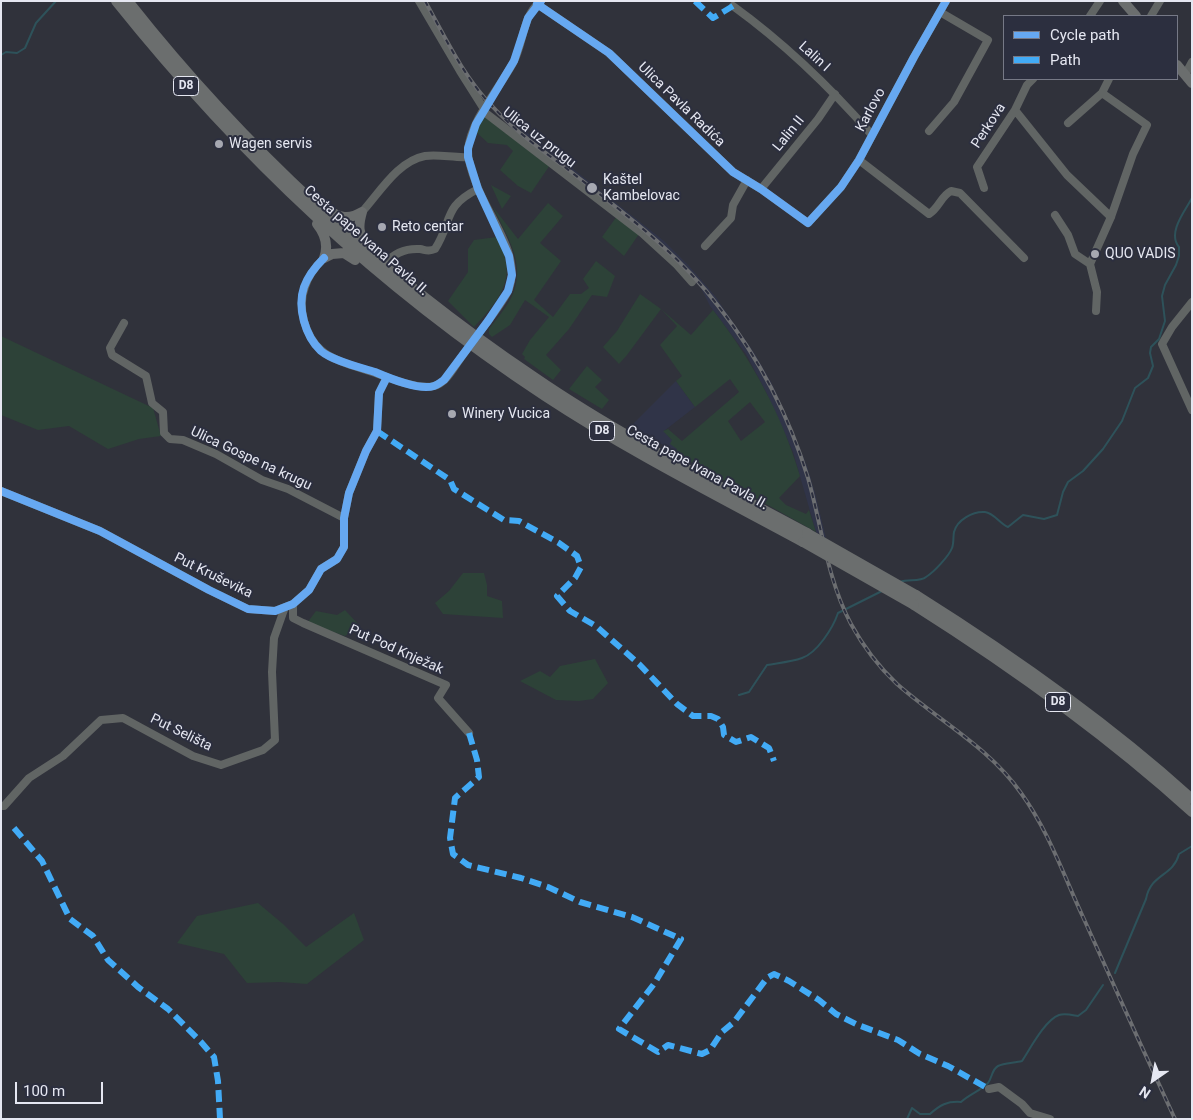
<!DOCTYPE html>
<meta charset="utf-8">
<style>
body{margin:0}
#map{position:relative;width:1193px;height:1120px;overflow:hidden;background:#30323b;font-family:Roboto,sans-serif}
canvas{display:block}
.frame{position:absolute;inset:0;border:2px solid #e5e7f1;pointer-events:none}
.legend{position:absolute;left:1003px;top:15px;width:175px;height:65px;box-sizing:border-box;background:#2c2f3f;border:1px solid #767986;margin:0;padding:6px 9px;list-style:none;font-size:15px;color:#e5e7f1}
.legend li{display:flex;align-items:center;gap:10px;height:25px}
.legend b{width:25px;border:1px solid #767986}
.north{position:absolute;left:1128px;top:1055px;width:50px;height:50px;-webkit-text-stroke:4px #2c2f3f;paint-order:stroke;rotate:213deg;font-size:14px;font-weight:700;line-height:20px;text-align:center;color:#e5e7f1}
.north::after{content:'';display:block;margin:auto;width:18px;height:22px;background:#e5e7f1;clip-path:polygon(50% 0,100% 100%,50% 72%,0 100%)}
.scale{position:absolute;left:15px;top:1082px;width:88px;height:22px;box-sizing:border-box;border:2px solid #e5e7f1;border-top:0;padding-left:6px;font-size:15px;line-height:18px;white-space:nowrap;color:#e5e7f1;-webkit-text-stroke:4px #2c2f3f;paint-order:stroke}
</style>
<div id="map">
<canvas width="1193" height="1120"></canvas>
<div class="frame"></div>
<ul class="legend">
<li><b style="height:6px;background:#66a8f1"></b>Cycle path</li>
<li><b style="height:6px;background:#42abf6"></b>Path</li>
</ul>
<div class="north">N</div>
<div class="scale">100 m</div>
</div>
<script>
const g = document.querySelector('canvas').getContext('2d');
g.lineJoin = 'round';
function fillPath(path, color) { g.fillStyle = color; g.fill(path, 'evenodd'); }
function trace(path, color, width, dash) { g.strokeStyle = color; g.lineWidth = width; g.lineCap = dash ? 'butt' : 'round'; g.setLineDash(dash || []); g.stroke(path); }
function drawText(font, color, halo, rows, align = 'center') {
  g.font = font + ' Roboto,sans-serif'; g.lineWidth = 4; g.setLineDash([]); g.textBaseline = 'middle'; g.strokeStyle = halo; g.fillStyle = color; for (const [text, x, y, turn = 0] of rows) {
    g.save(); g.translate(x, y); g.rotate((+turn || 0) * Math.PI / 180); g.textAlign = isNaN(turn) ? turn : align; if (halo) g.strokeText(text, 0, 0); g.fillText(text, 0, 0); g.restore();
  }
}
fillPath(new Path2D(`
 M510 119 664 241 689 266 715 296 755 354 771 382 785 412 807 466 815 493 826 538 816 532 793 452 766 392 746 354 710 306 701 288 683 269 508 129Z
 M676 381 695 407 664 431 672 440 677 449 675 452 631 426Z`), '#303448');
fillPath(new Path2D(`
 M484 116 550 165 531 193 518 186 500 170 513 151 507 145 488 143 476 132Z
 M491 185 511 196 502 209Z
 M548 203 563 216 540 243 561 261 534 300 553 317 570 294H581L589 288 583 279 596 261 615 276 607 297 592 295 569 329 546 355 561 370 553 380 524 359 525 357 522 354 530 340 549 317 525 300 510 325 492 337 489 334V329C498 317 509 305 514 291 525 261 505 233 493 207L518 239Z
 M617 216 639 234 624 256 602 237Z
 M497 237C500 245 505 254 506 263 511 288 490 310 474 327L448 301 468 272V249L474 240Z
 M640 294 661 309 691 335 713 310C752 360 782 415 800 476L779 498 786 505 806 514 809 510 816 532 675 453 677 449 670 444 672 440 663 431 668 429 682 441 739 392 730 379 695 407 676 381 682 376 660 345 677 326 661 309 627 355 619 364 603 347 617 331ZM750 402 765 422 741 441 728 421Z
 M1 336 153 408 161 436 139 439 108 449 69 426 38 430 1 415Z
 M587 366 602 380 595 387 609 400 602 409 569 389Z
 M463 573H484L487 585V596L502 601 503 618 443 614 435 603 449 591Z
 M345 610 359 625 345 636 307 623 316 611 337 615Z
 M595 659 608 683 593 699 579 701 556 700 520 681 540 671 550 677 560 666Z
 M258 903 283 924 306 947 354 913 364 940 307 984 280 982 247 983 224 954 177 943 197 916Z`), '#2d4238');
trace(new Path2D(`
 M1 55 6 52 17 53 25 48 36 23 56 1
 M900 582C908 579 920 582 926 577 934 572 949 556 952 548 954 543 953 537 954 532 957 520 973 511 985 512 994 513 1000 524 1008 527L1023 515 1044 519 1057 515 1063 492 1068 482 1083 471 1103 449 1122 421 1135 388 1148 378 1153 366 1150 353 1151 347 1159 339 1165 321 1162 296 1165 285 1176 265 1179 256V247C1167 233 1185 211 1192 198
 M739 695 749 692 767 665C778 663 791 662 802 658 817 653 833 628 838 613L882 591
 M1115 973 1146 899C1151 873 1173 877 1179 854L1192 846
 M907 1119 912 1108 920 1114H930C940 1105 947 1101 961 1102 970 1094 980 1091 988 1083 992 1078 992 1069 998 1066 1004 1063 1015 1063 1022 1061 1030 1049 1045 1020 1059 1015 1065 1013 1072 1015 1078 1016L1086 1010 1103 985`), '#2e525a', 2);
trace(new Path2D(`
 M419 1 460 71 484 109
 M537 4 609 53 733 172 761 189 808 223 841 187 859 160 914 57 946 1
 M733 6C784 43 830 87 872 135
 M1090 16 1100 1
 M1151 16 1160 1
 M1185 75 1192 62
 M1015 110 1067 175 1111 217
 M483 111 642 233 677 265 692 282
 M1068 123 1102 93 1109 79
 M929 131 954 102 988 40 940 12
 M859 160 929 214C939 208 941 196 951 191L960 193 1024 258
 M984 188 977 167 1015 110 1027 85 1033 79
 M761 189 818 119 835 94
 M362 212C380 192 398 161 425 156 439 154 454 158 468 157
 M1055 215 1068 235 1075 254 1090 264
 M705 246 731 218 733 205 747 180
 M324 258C316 266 308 276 305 287 297 307 305 336 321 350 334 362 362 368 378 374 392 379 419 390 434 386 446 383 453 369 460 359
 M384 264C393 254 405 248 420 249 426 250 429 252 435 249 453 221 442 207 478 189
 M1192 302 1172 327 1162 344 1192 410
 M1096 311 1097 292 1090 264 1111 217 1133 154 1147 125 1102 93
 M488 321C495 311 504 301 509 289 522 254 487 215 476 183 472 173 468 161 468 150 471 119 499 89 513 63 524 44 522 15 541 1
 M124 323 110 348 112 355 146 376 152 403 163 412 164 433 170 439 183 440 216 454 262 480 288 489 344 518
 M1 491 100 531 209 590 248 609 275 611 293 604 309 590 321 569 337 559 344 547V518L349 493 366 451 377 431 379 393 387 377
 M293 604V618L303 623 446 685 438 698 469 733
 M1 806H4L29 778 63 756 101 720 123 718 193 756 221 765 263 750 275 740 272 672 274 638 285 607
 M989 1089 999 1087 1022 1104 1030 1113 1050 1119`), '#616564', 8);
trace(new Path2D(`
 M116 1C241 157 378 286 545 396 627 450 716 495 803 542
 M128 1C243 147 380 273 534 377 620 436 714 483 807 533
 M1123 1 1136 16
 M1177 65 1192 83
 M327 209C339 218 349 220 362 212
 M362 212C358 226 358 234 367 245
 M317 224C325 234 329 245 324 258
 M324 258 332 254 344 253 355 260
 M916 595C1013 656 1107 722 1192 799
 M914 605C1012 667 1106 734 1192 812`), '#6b6e6e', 10);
const rail = new Path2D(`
 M425 1C445 37 463 76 492 106 514 130 540 149 566 168 621 211 677 251 719 307 759 358 789 416 808 478 822 527 827 579 851 624 863 646 879 667 897 684 939 721 989 747 1021 793 1048 830 1064 876 1083 917 1113 984 1144 1052 1175 1119`);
trace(rail, '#6c6e71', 4);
trace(rail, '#2c2f3f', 2, [5.5]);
trace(new Path2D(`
 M460 359 488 321`), '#616564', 8);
trace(new Path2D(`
 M807 533 916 595
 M803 542 914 605`), '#6b6e6e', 10);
trace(new Path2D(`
 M695 1 713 18 733 6
 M377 431 450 480 454 489 504 520 519 521 559 543 577 556 581 567 575 578 557 596 570 611 596 626 639 664 677 704 693 716H711L718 719 723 727 724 735 736 742 751 737 769 748 774 761
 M469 733 477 760 479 777 455 798 450 838 453 854 468 865 521 878 548 887 580 902 632 917 681 939 654 984 619 1029 658 1052 668 1045 702 1054 710 1050 722 1032 734 1022 767 978 774 974 789 981 819 1000 836 1014 858 1025 898 1040 920 1054 948 1066 989 1089
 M14 828 42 861 70 919 93 936 108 960 138 987 168 1009 201 1042 214 1057 218 1081 220 1119`), '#42abf6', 6, [12, 6]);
trace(new Path2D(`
 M537 4 609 53 733 172 761 189 808 223 841 187 859 160 914 57 946 1
 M324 258C316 266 308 276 304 287 297 307 305 336 321 351 333 361 359 367 375 372 389 378 419 391 434 386 437 385 441 382 444 380L488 321 508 291 512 275 509 256 478 189 468 157V148L476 124 514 61 528 18 541 1
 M1 491 100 531 209 590 248 609 275 611 293 604 309 590 321 569 337 559 344 547V518L349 493 366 451 377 431 379 393 387 377`), '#66a8f1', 8);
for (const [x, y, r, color] of [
 [219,144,5,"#a6a8b1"],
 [592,188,6,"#a6a8b1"],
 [382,227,5,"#a6a8b1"],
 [1095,254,5,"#a6a8b1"],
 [452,414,5,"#a6a8b1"]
]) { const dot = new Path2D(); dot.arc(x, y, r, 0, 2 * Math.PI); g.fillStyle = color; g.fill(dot); trace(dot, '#2c2f3f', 2); }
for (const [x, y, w] of [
 [186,86,25],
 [602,431,25],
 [1058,702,25]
]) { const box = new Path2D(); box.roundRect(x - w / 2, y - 9.5, w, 19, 4); g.fillStyle = '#2c2f3f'; g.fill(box); trace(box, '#e5e7f1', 1); }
drawText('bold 12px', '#e5e7f1', null, [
 ["D8",186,86],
 ["D8",602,431],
 ["D8",1058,702]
]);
drawText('14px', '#e5e7f1', '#2c2f3f', [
 ["Lalin I",814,57,42],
 ["Ulica Pavla Radića",681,105,44],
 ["Karlovo",871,110,-62],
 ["Perkova",989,126,-57],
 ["Lalin II",789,134,-51],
 ["Ulica uz prugu",539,138,38],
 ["Cesta pape Ivana Pavla II.",366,241,41],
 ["Ulica Gospe na krugu",251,459,25],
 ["Cesta pape Ivana Pavla II.",697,468,29],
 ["Put Kruševika",213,576,26],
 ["Put Pod Knježak",396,650,24],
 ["Put Selišta",181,733,26]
]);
drawText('14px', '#e5e7f1', '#2c2f3f', [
 ["Wagen servis",229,144],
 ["Kaštel",603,180],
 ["Kambelovac",603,196],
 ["Reto centar",392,227],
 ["QUO VADIS",1105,254],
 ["Winery Vucica",462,414]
], 'left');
</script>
